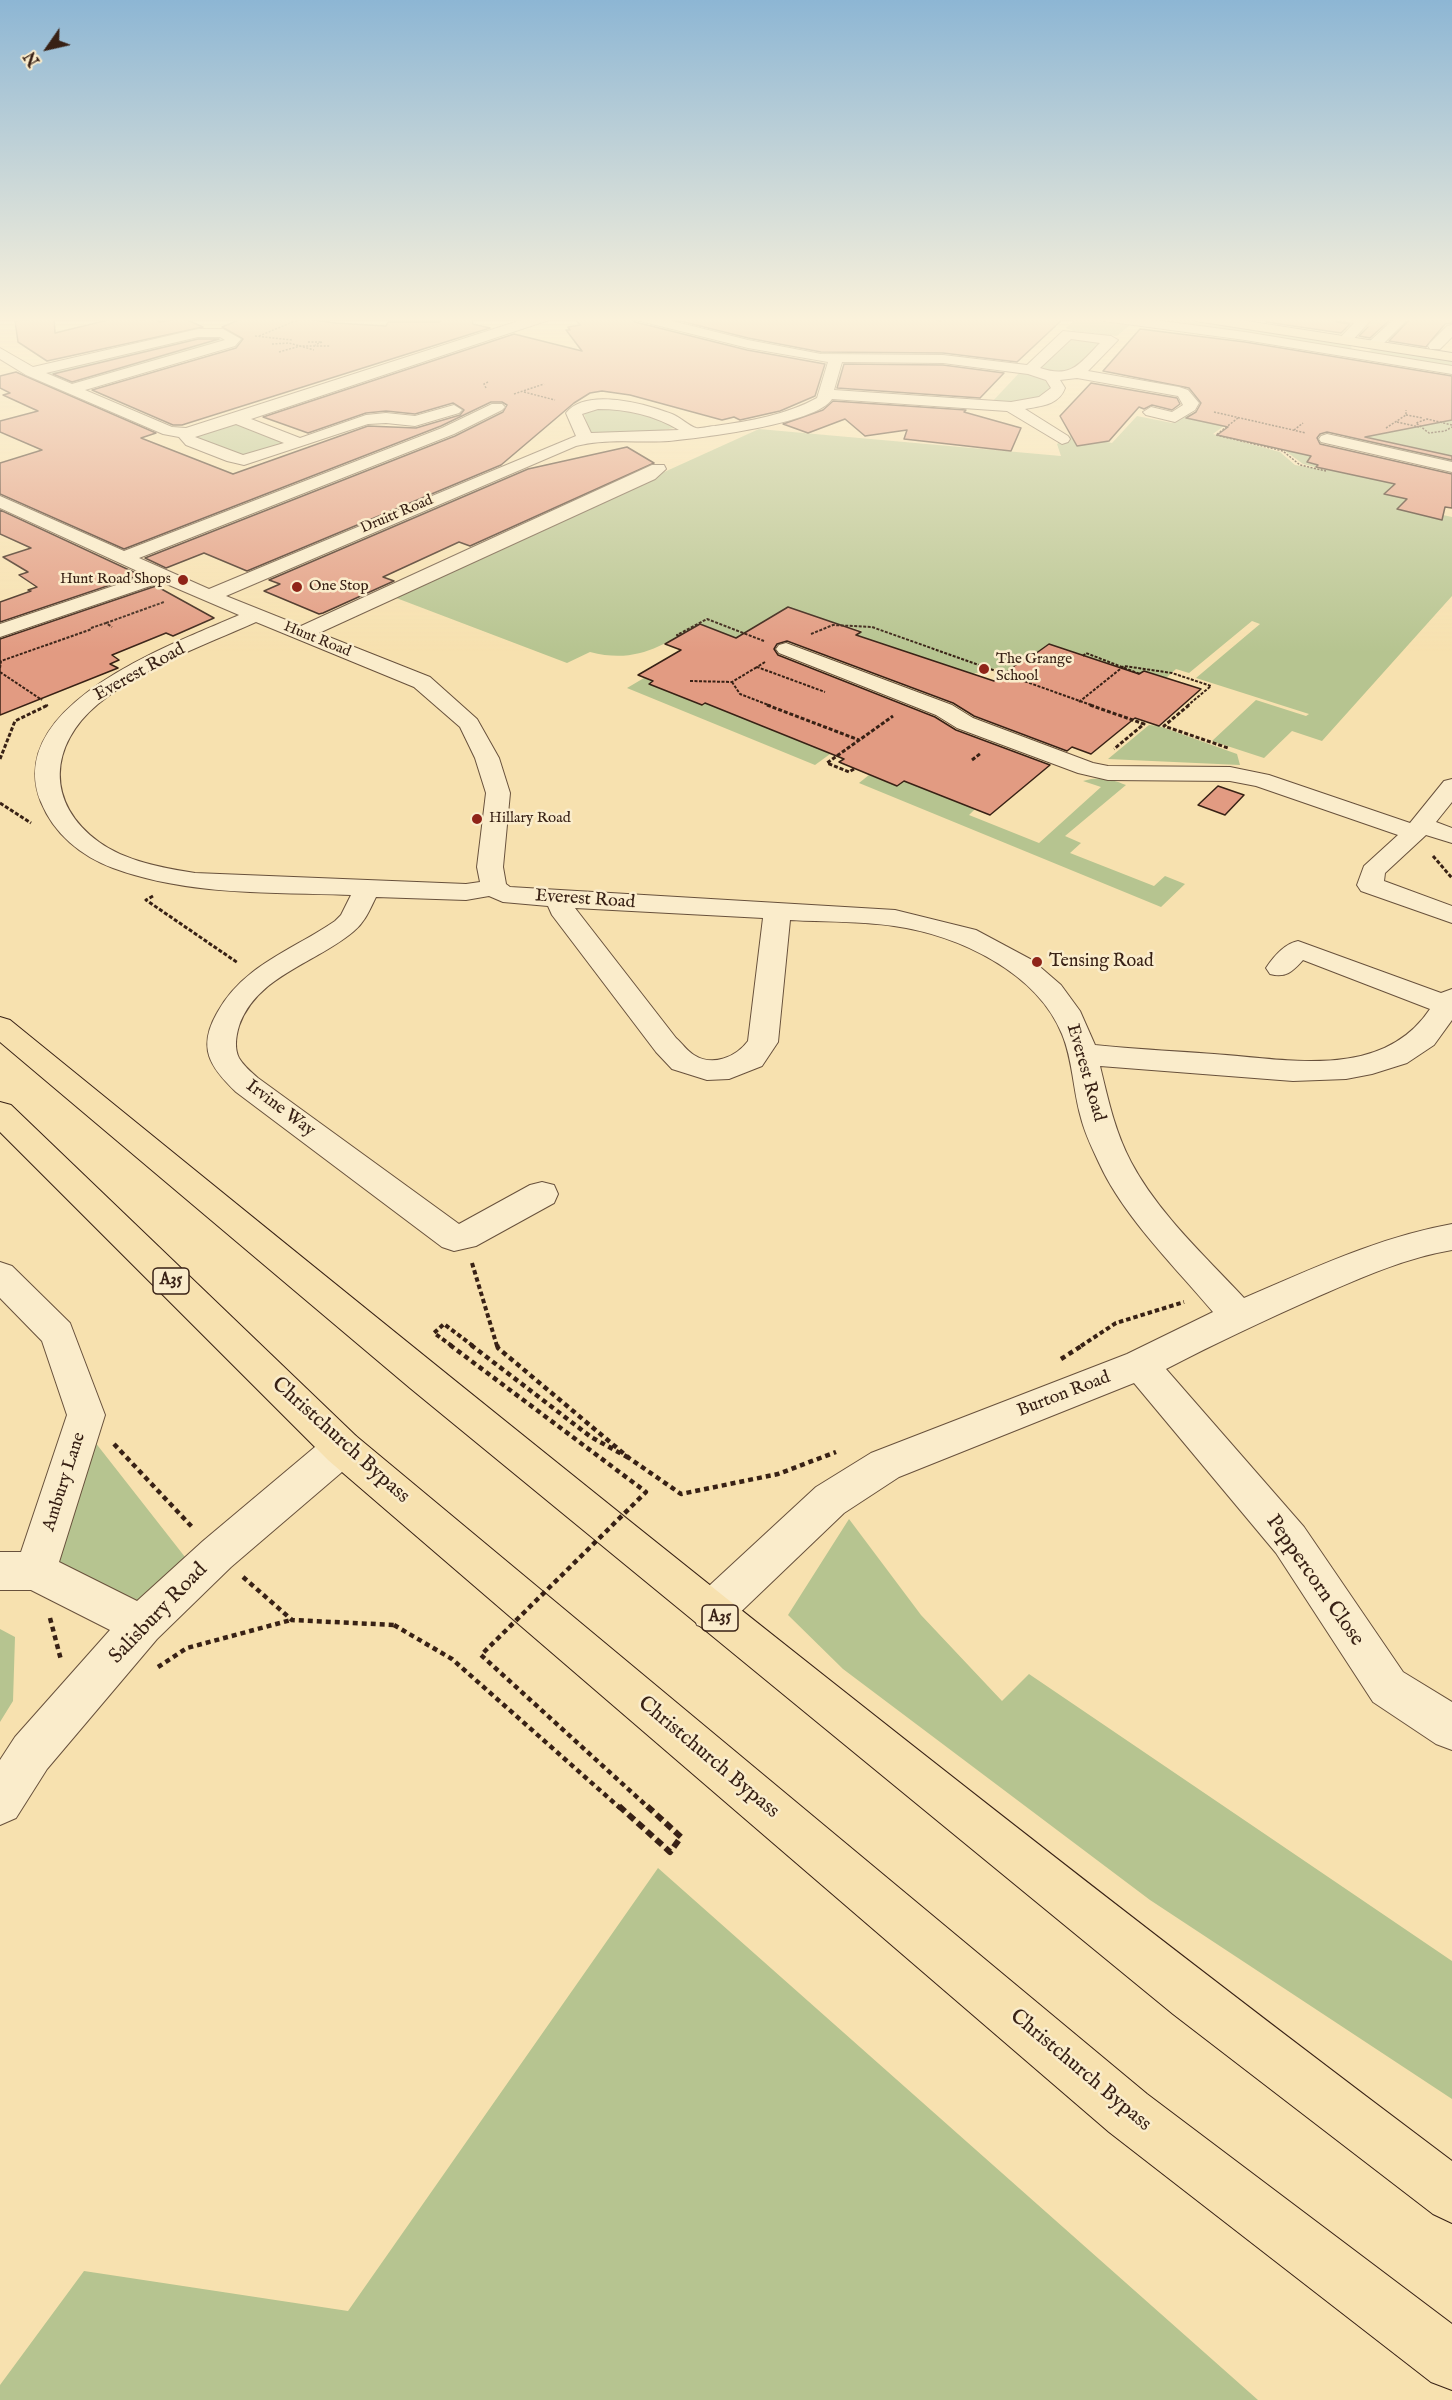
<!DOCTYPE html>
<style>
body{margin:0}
#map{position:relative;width:1452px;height:2400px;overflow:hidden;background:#f7e1af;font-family:"IM FELL English",serif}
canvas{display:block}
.north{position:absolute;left:18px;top:18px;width:60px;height:60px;-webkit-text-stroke:4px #faeccb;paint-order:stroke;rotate:236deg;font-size:16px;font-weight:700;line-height:24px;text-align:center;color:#382115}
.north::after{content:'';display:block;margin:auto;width:21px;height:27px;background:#382115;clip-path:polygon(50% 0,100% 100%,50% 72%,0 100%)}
</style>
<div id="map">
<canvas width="1452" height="2400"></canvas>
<div class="north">N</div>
</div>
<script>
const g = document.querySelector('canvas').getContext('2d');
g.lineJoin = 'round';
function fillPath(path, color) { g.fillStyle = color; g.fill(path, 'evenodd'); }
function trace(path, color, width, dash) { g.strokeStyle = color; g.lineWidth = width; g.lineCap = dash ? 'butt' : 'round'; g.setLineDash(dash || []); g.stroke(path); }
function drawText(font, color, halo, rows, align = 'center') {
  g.font = font + ' "IM FELL English",serif'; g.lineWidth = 5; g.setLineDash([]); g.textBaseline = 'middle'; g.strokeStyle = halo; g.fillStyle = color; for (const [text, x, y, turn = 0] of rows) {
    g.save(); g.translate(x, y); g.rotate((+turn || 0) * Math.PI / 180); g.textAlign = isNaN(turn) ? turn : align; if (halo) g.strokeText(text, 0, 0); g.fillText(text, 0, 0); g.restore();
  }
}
fillPath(new Path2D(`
 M1078 317 1131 324 1117 336 1073 331 1066 328Z
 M1112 317H1176L1350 344 1352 349 1345 350Z
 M215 334 228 340 73 385 44 374 45 371Z
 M1069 338 1102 343 1069 373 1041 369 1040 367Z
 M1374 349 1452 360V369L1367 352Z
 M1021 371C1034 375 1046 377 1051 389L1032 402 990 404Z
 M597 405C622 410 653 413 675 428L649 432H590L584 414 587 408Z
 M1452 405V464L1343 439 1359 424Z
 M1185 413 1228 423 1213 434 1280 452 1295 465 1326 470 1303 464 1284 450 1311 456 1308 462 1318 465 1317 467 1423 485 1398 509 1442 520 1443 515 1452 517V596L1322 741 1292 731 1264 758 1212 741 1256 700 1306 716 1309 714 1196 678 1260 624 1252 621 1189 673 1176 669 1166 678 1144 671 1120 690 1031 653 1007 672 997 668 972 674 856 635 862 631 843 625 829 633 788 607 736 638 700 624C661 646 636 664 590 652L567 663 391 596 759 429 1061 456 1057 444 1072 435 1112 443 1137 416 1172 423Z
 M238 424 286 443 242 456 195 440 193 436Z
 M644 678 653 681 650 684 707 701 732 714 806 743 848 741 815 765 627 688Z
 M1149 725 1159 726 1237 754 1240 765 1108 759Z
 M869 775 897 786 904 780 975 809 969 815 1039 843 1101 787 1083 781C1099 776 1111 779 1126 785L1065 836 1081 843 1070 853 1154 886 1165 876 1185 884 1161 907 859 783Z
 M91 1437 185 1557 136 1610 51 1561Z
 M849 1519 921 1615 1002 1701 1029 1674 1452 1961V2099L1150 1900 843 1669 788 1615Z
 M0 1629 15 1637 13 1701 0 1722Z
 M658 1868 1258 2400H0V2385L84 2271 348 2311Z`), '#b6c490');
const building = new Path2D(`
 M54 317 55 333 120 317H132L142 320 152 318 160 322 183 318 203 327 47 361 18 342 15 321Z
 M245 317H291L336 323 386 326 388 322H440L441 319 472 318 473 324 490 328 182 425H173L92 390 236 348 243 339 222 327Z
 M573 317H632L635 322 747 350 825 364 815 396 780 411 740 420 734 417 722 420 630 395 602 391 590 393 574 403 501 465 247 571 204 553 166 568 145 558 455 436 503 412 507 405 502 402H491L441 426 124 549 0 494V463L42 450 0 432V421L38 411 3 395 10 393 0 388V376L16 372 156 433 141 438 233 474 368 426 416 428 460 415 464 410 453 403 415 414 386 411 366 413 308 433 263 417 514 334 582 351 566 330H570L568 327 580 325Z
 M664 317H926L940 321 942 317H1065L1017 362 943 353 821 352 748 338Z
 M1267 317H1333L1337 322 1350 324 1341 333 1266 322Z
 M1370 317H1393L1370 338 1359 336 1373 322Z
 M1412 317H1452V323L1445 324 1426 347 1389 341Z
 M1140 329 1245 342 1452 376V420L1365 437 1452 456V460L1327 432 1320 434 1317 438 1320 444 1452 474V508L1445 507 1442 520 1397 509 1407 499 1384 494 1395 484 1316 467 1318 465 1307 462 1311 456 1217 435 1228 427 1186 418 1196 412 1201 403 1189 388 1103 371Z
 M198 339H219L72 382 53 374Z
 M844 364 943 365 1004 373 980 398 837 388Z
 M1091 383 1177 398 1180 404 1172 410 1152 405 1144 409 1139 407 1109 441 1077 446 1060 416Z
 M833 401 966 410 964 412 1021 428 1011 451 904 439 907 430 865 436 845 419 808 433 783 424 823 410Z
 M627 447 654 463 470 546 459 542 383 577 394 581 323 613 319 614 264 591 280 584 269 580 528 469Z
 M0 510 140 575 0 622V602L31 591 28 590 37 587 19 575 28 572 3 557 31 548 0 534Z
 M156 586 214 618 173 636 166 633 112 655 119 660 110 664 118 668 0 715V639Z
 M788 607 861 632 856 635 994 681 1032 653 1035 654 1049 644 1139 674 1144 671 1201 689 1159 726 1135 718 1091 754 1072 747 1067 751 974 716 953 703 787 641 777 644 774 649 778 655 935 717 956 730 1050 765 990 815 904 781 897 786 839 762 844 759 705 703 702 705 649 684 653 681 638 675 681 650 665 644 700 624 736 638Z
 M1218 786 1244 795 1225 815 1198 805Z`);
fillPath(building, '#e29b82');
trace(building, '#382115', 1.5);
trace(new Path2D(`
 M1364 320 1378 317H1376`), '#d1bb90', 15, [15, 8]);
const minor = new Path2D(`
 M531 317H551L549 320 251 419 300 438 366 415 386 413 415 416 454 405 462 410 459 413 415 426 386 423 368 424 244 465 227 461 186 445 179 437 163 434 26 375 0 359V348L33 367 198 329H223L241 339 235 346 85 390 172 427 186 428ZM198 337H220L225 340 72 384 46 373ZM236 424 284 443 243 455 195 437Z
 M634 317H656L748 340 821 354 943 355 1027 365 1063 331 1111 336 1118 340 1088 371 1179 387 1188 390 1199 403 1195 410 1175 422 1146 415 1143 412 1151 407 1172 412 1183 405 1178 396 1077 378 1060 380 1065 388C1059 405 1041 406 1025 409L1068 436 1070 439 1068 442 1062 444 1007 411 832 399C817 424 699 438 669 441 638 443 607 438 576 446L226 596 301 626 652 465H664L666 469 655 479 319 633 430 677 477 719 499 758 510 793 503 867 506 884 510 887 895 910 976 930 1032 960 1061 985 1080 1011 1095 1045C1134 1049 1174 1051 1214 1054 1287 1059 1382 1081 1430 1009L1303 960C1292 972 1286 978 1270 974L1266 968C1274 956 1284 944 1298 941L1441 993 1452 989V1020L1434 1045 1407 1063 1372 1074 1346 1079 1293 1081 1100 1066C1108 1099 1115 1132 1131 1162 1158 1213 1205 1256 1244 1298 1312 1269 1379 1237 1452 1224V1250C1405 1258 1363 1277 1319 1296 1267 1319 1216 1343 1166 1369L1304 1527 1403 1672 1452 1702V1750L1436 1744 1373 1702 1276 1553 1134 1383 899 1477 844 1513 727 1625 712 1631 697 1625 691 1611 697 1597 816 1487 871 1453 1127 1354 1213 1312C1176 1268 1124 1217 1100 1165 1093 1150 1085 1134 1081 1118 1073 1091 1073 1060 1062 1034 1037 972 958 935 894 926 860 921 824 922 790 920L778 1042 762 1066 729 1079 707 1080 672 1069 656 1052 552 915 548 906 503 902 489 896 466 900 376 897C370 909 365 922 354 931 317 963 257 975 239 1026 236 1036 234 1048 239 1058 243 1065 251 1072 258 1078L459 1224 530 1185 542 1182 554 1185 558 1194 554 1203 476 1246 454 1251 442 1247 236 1092C210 1067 197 1048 217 1013 243 965 293 950 335 921L341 915 351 895C271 892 189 896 113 868 81 856 54 834 41 802 2 704 174 644 239 615L162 582 0 637V624L146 575 0 508V496L124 551 442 428 492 404H502L505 407 502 410 454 434 139 558 209 589 576 436 566 413C586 387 646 404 672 414 680 417 689 426 696 428 701 429 710 426 715 426 750 421 786 415 817 398L828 362 748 348 636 320ZM1071 339 1100 343C1080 363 1072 379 1040 368ZM842 362 943 363 1028 374 1046 380 1051 388 1039 397 1011 402 834 390ZM598 409C627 409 654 415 679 430L591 433 582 414ZM256 622 414 687 460 727 475 758 486 793 477 867 480 882 466 884 195 873C163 868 125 861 99 842 45 803 49 745 98 704 144 666 203 646 256 622ZM575 908 763 918 748 1041C736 1057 713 1067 694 1055 687 1051 682 1043 676 1038Z
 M1097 317H1132L1245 332 1452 366V374L1245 340 1104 321Z
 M1335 317H1367L1371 320 1350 343 1345 344 1338 340 1354 323 1337 320Z
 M1396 317H1410L1380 347H1370L1368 344 1370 341Z
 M1452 325V337L1440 349H1430L1428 346 1430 343 1447 326Z
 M1327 434 1452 462V472L1321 442 1319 439 1321 436Z
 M786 643 952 705 973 718 1093 763 1108 766 1230 767 1269 775 1410 823 1444 781 1452 779V802L1436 822 1452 828V843L1426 835 1385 873 1384 881 1452 906V923L1361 891 1357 885 1364 866 1398 835 1256 786 1230 781 1108 780 1078 773 957 728 936 715 779 653 776 649 779 645Z
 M0 1262 12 1266 70 1323 105 1415 59 1562 137 1601 203 1541 328 1436 342 1431 356 1436 361 1448 356 1460 231 1567 157 1639 47 1769 16 1818 0 1825V1760L15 1737 110 1630 31 1590H0V1552H21L67 1415 42 1341 0 1298Z`);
const major = new Path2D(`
 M1189 317H1221L1452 353V361L1196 321Z
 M0 1017 10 1020C486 1407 962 1793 1452 2161V2223L1433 2214 1173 2014 410 1388 0 1042Z
 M0 1102 11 1105 356 1436 1147 2094 1452 2324V2390L1431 2382 1109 2132 328 1460 0 1132Z`);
trace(minor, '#68513c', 2);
trace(major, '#382115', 2);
trace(new Path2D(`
 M255 336 292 340
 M259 336 300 319 298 317
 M308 342H322L315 345
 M272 344 289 343 314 350
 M279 352 300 346H330
 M486 388 484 384 488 382
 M524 392 555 400
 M514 394 544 384
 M1214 412 1306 433
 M1406 415 1423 418
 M1238 418 1216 435 1283 451 1300 465 1326 471
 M1397 422 1419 427
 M1452 425 1427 419 1416 423 1429 433 1445 431 1452 427
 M1386 428 1406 415V410
 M1294 430 1303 423`), '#382115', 1.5, [2, 1.5]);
trace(new Path2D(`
 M106 623 164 602
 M91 628 106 623 112 627
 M811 634 833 625 872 627 1094 706
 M679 636 677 635 707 619 764 641
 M1083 656 1086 653 1140 674
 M765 662 757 667 825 692
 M0 668 1 661 92 629
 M0 672 42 700
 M690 681 732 682 757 667
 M732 682 740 694 771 706
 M1079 702 1124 666 1172 673 1211 686 1187 706
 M46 706 48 705`), '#382115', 2, [3, 1.5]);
trace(new Path2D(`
 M767 705 859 740
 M1090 705 1144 724 1114 749
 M1189 705 1164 726 1228 748
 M0 759 15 721 48 705
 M972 760 981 753
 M854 769 849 772 827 763 893 716
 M0 803 31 823
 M1433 856 1452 878
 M153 896 146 900 238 963`), '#382115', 3, [4, 2]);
trace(new Path2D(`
 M472 1263 497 1346
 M1081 1346 1116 1323 1184 1302`), '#382115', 4, [4.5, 3]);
trace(new Path2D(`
 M497 1345 498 1348 629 1458 681 1494 778 1474 836 1452
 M1061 1359 1083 1345
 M114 1444 193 1528
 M243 1577 292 1620 394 1625
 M50 1618 61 1660
 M158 1667 187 1648 291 1620`), '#382115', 4.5, [5, 4]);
fillPath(minor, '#faeccb');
fillPath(major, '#f7e1af');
trace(new Path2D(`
 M452 1346 434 1333 444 1324 473 1346`), '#382115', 4, [4.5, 3]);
trace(new Path2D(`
 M450 1345 646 1492 481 1655 649 1808
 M471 1345 591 1437 629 1458
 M394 1625 452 1659 620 1808`), '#382115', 4.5, [5, 4]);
trace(new Path2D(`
 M619 1806 670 1852 681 1837 647 1806`), '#382115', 6, [8, 4.5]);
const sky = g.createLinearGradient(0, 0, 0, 653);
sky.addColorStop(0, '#8db6d4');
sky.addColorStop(0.49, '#fbf2db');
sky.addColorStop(1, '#fbf2db00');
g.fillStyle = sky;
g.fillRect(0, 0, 1452, 653);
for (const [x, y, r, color] of [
 [183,580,6,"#8f2418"],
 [297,587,6,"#8f2418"],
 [984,669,6,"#8f2418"],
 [477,819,6,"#8f2418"],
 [1037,962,6,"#8f2418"]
]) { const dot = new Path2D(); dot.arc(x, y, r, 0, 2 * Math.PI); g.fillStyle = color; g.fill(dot); trace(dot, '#faeccb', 2); }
drawText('15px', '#382115', '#faeccb', [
 ["Druitt Road",397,515,-23],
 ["Hunt Road",317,640,22]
]);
drawText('15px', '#382115', '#faeccb', [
 ["Hunt Road Shops",171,580,"right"],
 ["One Stop",309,587],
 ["The Grange",996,660],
 ["School",996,677],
 ["Hillary Road",489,819]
], 'left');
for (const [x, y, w] of [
 [171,1281,36],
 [720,1618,36]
]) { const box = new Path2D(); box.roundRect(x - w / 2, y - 13, w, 26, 4.5); g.fillStyle = '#faeccb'; g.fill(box); trace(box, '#382115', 1.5); }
drawText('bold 16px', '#382115', null, [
 ["A35",171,1281],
 ["A35",720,1618]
]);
drawText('18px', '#382115', '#faeccb', [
 ["Everest Road",140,673,-29],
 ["Everest Road",585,900,4],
 ["Everest Road",1085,1073,74],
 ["Irvine Way",280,1109,37],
 ["Burton Road",1064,1395,-21],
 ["Ambury Lane",65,1482,-72]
]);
drawText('18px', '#382115', '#faeccb', [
 ["Tensing Road",1049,962]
], 'left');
drawText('21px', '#382115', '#faeccb', [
 ["Christchurch Bypass",340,1441,42],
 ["Peppercorn Close",1314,1581,55],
 ["Salisbury Road",159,1614,-46],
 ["Christchurch Bypass",708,1758,40],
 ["Christchurch Bypass",1080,2071,40]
]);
</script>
